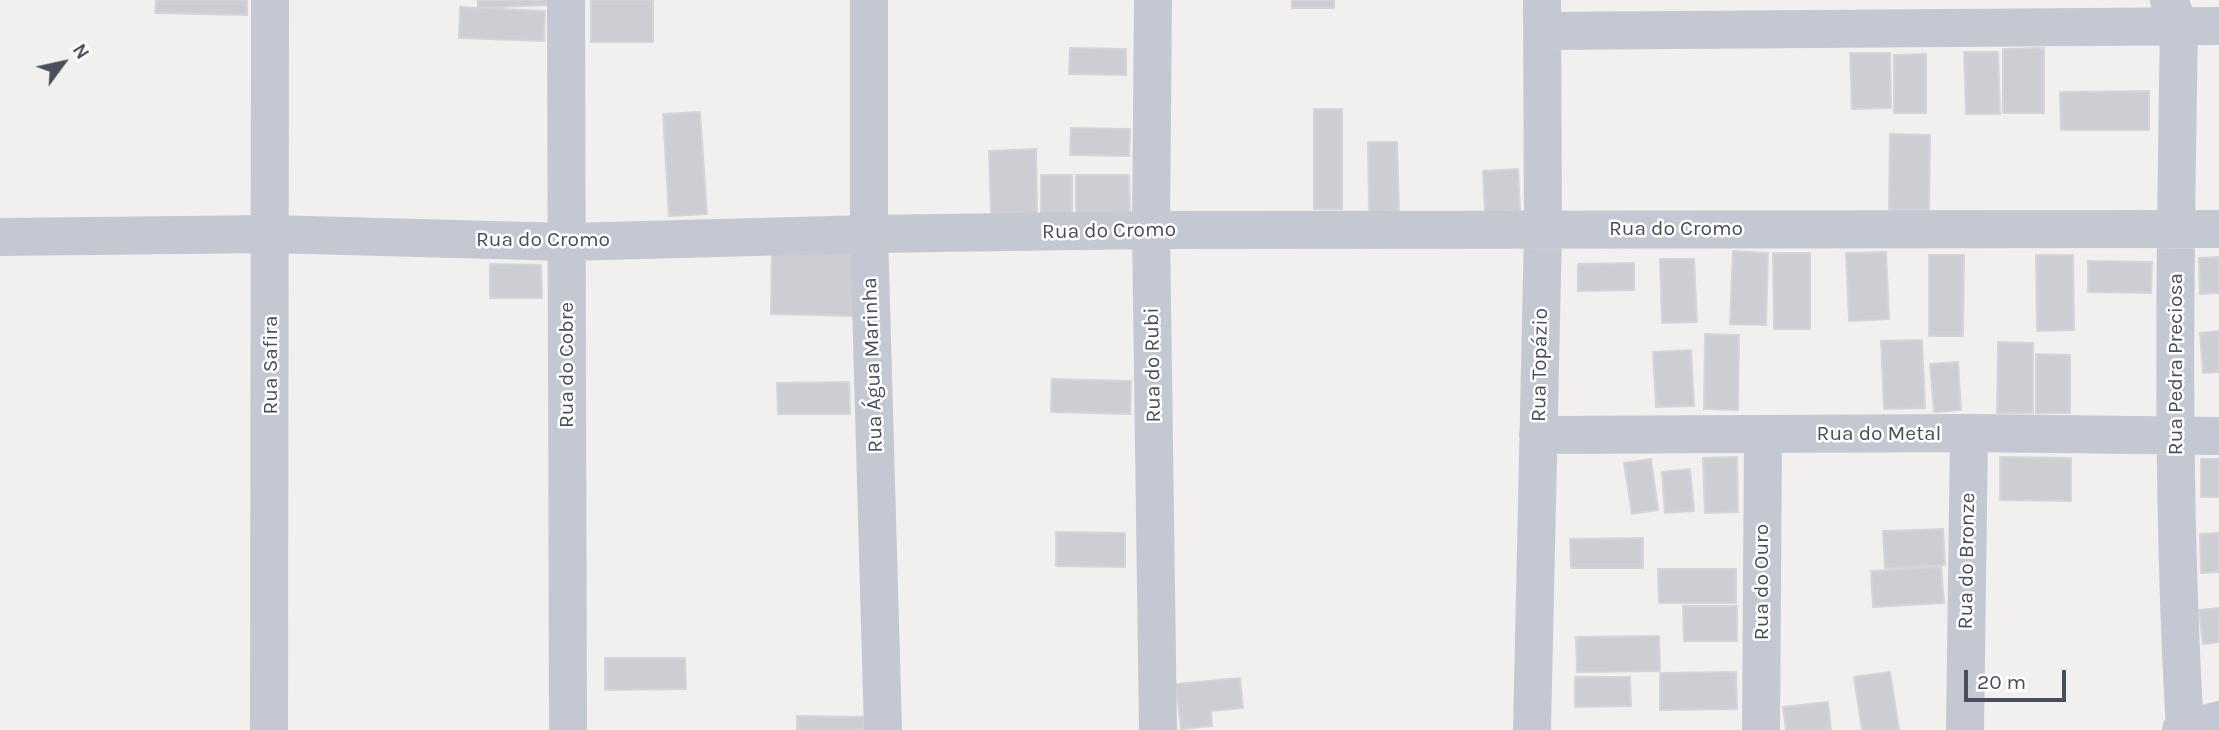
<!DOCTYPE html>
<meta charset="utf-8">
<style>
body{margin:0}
#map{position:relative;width:2219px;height:730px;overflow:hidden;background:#f2f0ef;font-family:Karla,sans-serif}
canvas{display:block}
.north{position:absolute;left:28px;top:28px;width:70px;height:70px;-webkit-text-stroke:5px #fff;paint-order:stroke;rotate:57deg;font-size:19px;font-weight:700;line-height:28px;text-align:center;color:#494e5b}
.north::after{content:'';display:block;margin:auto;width:24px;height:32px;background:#494e5b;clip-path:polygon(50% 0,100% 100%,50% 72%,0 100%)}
.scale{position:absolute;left:1964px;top:670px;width:102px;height:32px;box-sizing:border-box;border:4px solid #494e5b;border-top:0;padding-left:9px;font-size:21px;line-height:24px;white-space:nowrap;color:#494e5b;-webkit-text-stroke:5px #fff;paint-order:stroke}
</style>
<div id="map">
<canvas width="2219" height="730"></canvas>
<div class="north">N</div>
<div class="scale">20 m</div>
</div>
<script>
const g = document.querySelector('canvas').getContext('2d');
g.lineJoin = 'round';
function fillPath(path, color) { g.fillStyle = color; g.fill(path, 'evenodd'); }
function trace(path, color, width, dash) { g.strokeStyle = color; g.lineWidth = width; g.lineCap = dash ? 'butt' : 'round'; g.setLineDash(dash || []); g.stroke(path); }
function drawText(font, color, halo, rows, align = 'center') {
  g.font = font + ' Karla,sans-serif'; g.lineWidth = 5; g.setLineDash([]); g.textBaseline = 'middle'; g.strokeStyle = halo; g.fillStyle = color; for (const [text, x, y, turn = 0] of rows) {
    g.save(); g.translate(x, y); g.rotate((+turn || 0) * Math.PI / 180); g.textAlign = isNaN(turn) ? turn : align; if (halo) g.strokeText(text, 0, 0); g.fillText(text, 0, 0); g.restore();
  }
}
const building = new Path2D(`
 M156 0H247V15L155 13Z
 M478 0H546V5L478 8Z
 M591 0H653V42H591Z
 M1292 0H1334V8H1292Z
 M460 7 545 11 544 41 459 38Z
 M1070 48 1126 49V75L1069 74Z
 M2044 48V113H2003V49Z
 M1964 52H1998L2000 114H1966Z
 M1850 53H1890L1891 108 1852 109Z
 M1926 54V113H1894V55Z
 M2149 91V130H2061L2060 92Z
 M1314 109H1342V209H1314Z
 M700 112 707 214 669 216 663 114Z
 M1071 128 1130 129 1129 156 1070 155Z
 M1890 134 1930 135 1929 210H1889Z
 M1368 142H1397L1399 211 1369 212Z
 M1036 149 1037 214H991L989 151Z
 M1518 169 1520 211 1485 212 1483 171Z
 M1041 175H1072V214H1041Z
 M1076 175H1129L1130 214H1076Z
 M772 251 855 252 854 316 771 314Z
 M1733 251 1768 253 1766 325 1730 324Z
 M1886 252 1889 319 1849 321 1846 253Z
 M1773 253H1810V329H1774Z
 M1929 255H1964L1963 336H1929Z
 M2036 255H2073L2074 330 2037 331Z
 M2219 257V293L2200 294 2199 258Z
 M1660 259H1694L1697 322 1662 323Z
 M2088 261 2152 262 2151 293 2088 292Z
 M1634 263V290L1578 291V264Z
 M490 264 541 265 542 298H490Z
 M2219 331V372L2203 373 2200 333Z
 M1705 334 1739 335 1738 410 1704 409Z
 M1922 340 1925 408 1884 409 1881 341Z
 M1998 342 2033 343V413H1997Z
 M1691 350 1694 406 1656 407 1653 352Z
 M2036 354 2070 355V413H2036Z
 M1958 362 1961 410 1934 412 1930 364Z
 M1052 379 1131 381 1130 414 1051 412Z
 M849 382 850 414H778L777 383Z
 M1737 457 1738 512 1705 513 1703 458Z
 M2000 457 2071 458V501L2000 500Z
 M1651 459 1658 510 1632 514 1624 463Z
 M2201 459H2219V497H2201Z
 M1690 469 1694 511 1665 513 1662 472Z
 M1943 529 1945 565 1885 568 1883 531Z
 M1056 532 1125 533V567L1056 566Z
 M2219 533V572L2201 573 2200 534Z
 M1643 538V568H1571L1570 539Z
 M1941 567 1944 603 1873 607 1871 571Z
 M1658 569H1736V603H1659Z
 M1683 606H1737V641H1684Z
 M2219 608V642L2203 644 2199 610Z
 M1659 636 1660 671 1577 672 1576 637Z
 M605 658H685L686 689 605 690Z
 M1736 672 1737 709 1660 710V673Z
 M1890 672 1899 730H1862L1854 677Z
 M1575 677H1630L1631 706 1575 707Z
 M1240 678 1243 708 1211 711 1212 726 1181 729 1176 684Z
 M1828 702 1831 730H1786L1783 707Z
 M797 716 864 717V730H797Z`);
fillPath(building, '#cdced3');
trace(building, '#d4d4da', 2);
trace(new Path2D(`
 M566 0 568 730
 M869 0V234L883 730
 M1153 0 1151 230 1158 730
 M2169 0 2179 26C2175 261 2171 496 2185 730
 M1543 31 2219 26
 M0 237 271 234 567 242 869 234 1151 230 2219 229
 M1538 435 1969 433 2219 436
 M269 730 270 0
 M1532 730 1543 230 1542 0
 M1761 730 1763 435
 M1965 730 1969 433
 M2181 730 2219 720`), '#c4c8d3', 38);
drawText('21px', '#494e5b', '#fff', [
 ["Rua do Cromo",1676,229],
 ["Rua do Cromo",1109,231,-1],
 ["Rua do Cromo",543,240],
 ["Rua Pedra Preciosa",2176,364,-90],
 ["Rua Safira",271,365,-90],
 ["Rua do Cobre",567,365,-90],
 ["Rua Água Marinha",873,365,-92],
 ["Rua do Rubi",1153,365,-91],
 ["Rua Topázio",1540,365,-89],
 ["Rua do Metal",1879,434],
 ["Rua do Bronze",1967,561,-89],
 ["Rua do Ouro",1762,582,-90]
]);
</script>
